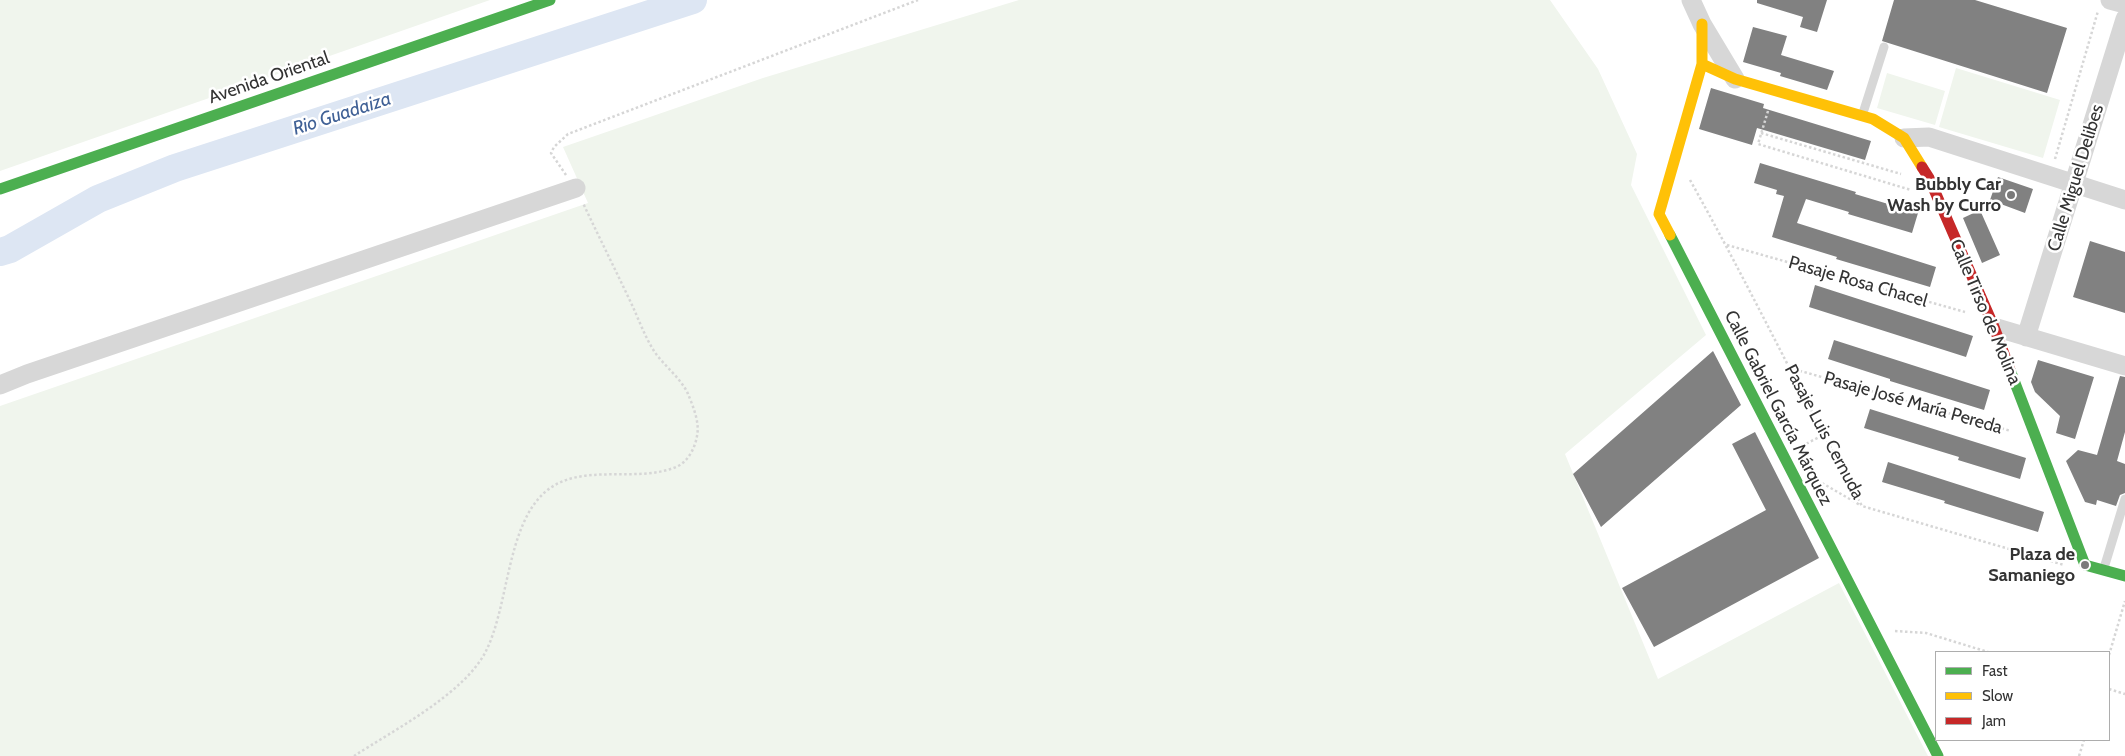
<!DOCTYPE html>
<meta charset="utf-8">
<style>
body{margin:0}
#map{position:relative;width:2125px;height:756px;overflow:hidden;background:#fff;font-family:Cabin,sans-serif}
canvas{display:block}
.legend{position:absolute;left:1935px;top:651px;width:175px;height:90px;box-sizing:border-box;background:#fff;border:1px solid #adadad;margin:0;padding:6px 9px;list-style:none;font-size:15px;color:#333}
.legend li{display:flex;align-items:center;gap:10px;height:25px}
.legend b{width:25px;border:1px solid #adadad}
</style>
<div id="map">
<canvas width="2125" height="756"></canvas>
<ul class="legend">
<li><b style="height:6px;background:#4caf50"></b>Fast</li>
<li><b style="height:6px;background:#ffc107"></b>Slow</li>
<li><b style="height:6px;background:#c62828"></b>Jam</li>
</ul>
</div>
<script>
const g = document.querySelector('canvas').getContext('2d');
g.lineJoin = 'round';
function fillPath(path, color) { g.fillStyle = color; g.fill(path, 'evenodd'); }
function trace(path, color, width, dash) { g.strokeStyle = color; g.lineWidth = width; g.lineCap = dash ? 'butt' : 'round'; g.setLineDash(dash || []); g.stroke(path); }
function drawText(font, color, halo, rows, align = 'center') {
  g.font = font + ' Cabin,sans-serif'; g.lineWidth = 5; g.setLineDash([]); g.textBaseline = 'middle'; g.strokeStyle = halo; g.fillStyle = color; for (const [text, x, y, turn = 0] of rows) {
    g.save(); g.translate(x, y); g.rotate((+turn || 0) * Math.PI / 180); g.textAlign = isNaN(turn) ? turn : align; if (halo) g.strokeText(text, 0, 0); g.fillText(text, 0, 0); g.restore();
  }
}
fillPath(new Path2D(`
 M0 0H490L0 171Z
 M1019 0H1550L1598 69 1637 154 1631 185 1706 335 1565 454 1658 679 1839 583 1928 756H0V406L588 203 563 147 763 78Z
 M1956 68 2060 100 2043 158 1939 127Z
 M1887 73 1945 91 1935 125 1877 108Z`), '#f0f5ed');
trace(new Path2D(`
 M0 252 10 249 98 199 175 168 693 0`), '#dde6f3', 28);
fillPath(new Path2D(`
 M1757 0H1827L1817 32 1800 27 1803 17 1757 3Z
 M1894 0H1975L2067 28 2047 93 1882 41Z
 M1753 27 1787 36 1781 55 1834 71 1827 90 1780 76 1781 73 1743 62Z
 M1711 88 1764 104 1763 108 1871 141 1865 160 1757 128 1752 145 1699 129Z
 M1760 163 1856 192 1855 194 1918 213 1912 233 1848 214 1849 212 1806 199 1797 223 1936 267 1930 287 1836 259 1837 257 1772 237 1784 196 1776 194 1777 190 1754 183Z
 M1998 177 2033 189 2025 213 1990 200Z
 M1980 210 2000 255 1982 263 1963 218Z
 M2090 241 2125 252V313L2073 297Z
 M1815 285 1973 336 1966 357 1809 307Z
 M1834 340 1990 390 1984 410 1890 381V379L1828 359Z
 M1713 351 1741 405 1601 527 1573 474Z
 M2038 360 2094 377 2075 439 2056 433 2060 416 2035 392 2031 382Z
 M2120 376 2125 377V432L2117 461 2125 464V493L2120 495 2116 506 2097 500 2096 505 2085 502 2066 461 2078 450 2097 455Z
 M1870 409 2026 458 2020 479 1958 460 1959 457 1864 428Z
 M1755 432 1819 558 1654 647 1622 588 1766 510 1732 444Z
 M1888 462 2044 512 2038 532 1944 503 1945 501 1882 482Z`), '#818181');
trace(new Path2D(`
 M1768 111 1758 144 1911 190
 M1761 133 1901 174
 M2055 159 2098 11
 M566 175 551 153 554 147 568 134 918 0
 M1690 180C1750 287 1803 398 1862 506L2064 565
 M1727 245 1965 312
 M1790 368 2011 431
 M1802 446 1823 435
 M1822 483 1860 505
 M1895 631 1926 633 1988 652
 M2109 655 2125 601
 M2109 689 2125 694
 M354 756C394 730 462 695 485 653 509 607 506 528 544 493 579 461 635 484 676 467 688 462 695 448 697 436 700 423 693 406 688 394 681 378 664 366 654 351 645 337 639 320 632 305 616 271 599 237 583 203
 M2079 756 2084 740`), '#d6d6d6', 2.5, [2.5, 2.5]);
trace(new Path2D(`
 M1863 113 1884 47
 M2104 568 2125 499`), '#d7d7d7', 9);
trace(new Path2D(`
 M1691 0 1702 24 1735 79
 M2110 0 2125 4
 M1904 138 1929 137 2125 200
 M1994 327 2125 366
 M2026 337 2125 19
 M0 385 27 374 576 188`), '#d7d7d7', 19);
trace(new Path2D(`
 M0 189 550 0
 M1670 235 1938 756
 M2010 370 2085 565 2125 576`), '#4caf50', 11);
trace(new Path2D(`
 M1702 64 1735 79 1873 119 1904 138 1922 167
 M1670 235 1659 214 1702 64V24`), '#ffc107', 11);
trace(new Path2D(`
 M1922 167 1929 178 1994 327 2010 370`), '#c62828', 11);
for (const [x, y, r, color] of [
 [2011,195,5,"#7a7a7a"],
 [2085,565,5,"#7a7a7a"]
]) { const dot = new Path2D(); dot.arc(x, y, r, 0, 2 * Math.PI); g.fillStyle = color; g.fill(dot); trace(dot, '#fff', 2); }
drawText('18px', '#333', '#fff', [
 ["Avenida Oriental",269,78,-19],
 ["Calle Miguel Delibes",2076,178,-73],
 ["Pasaje Rosa Chacel",1858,282,16],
 ["Calle Tirso de Molina",1985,312,67],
 ["Pasaje José María Pereda",1913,403,16],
 ["Calle Gabriel García Márquez",1778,408,63],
 ["Pasaje Luis Cernuda",1824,432,62]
]);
drawText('bold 18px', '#333', '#fff', [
 ["Bubbly Car",2001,185],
 ["Wash by Curro",2001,206],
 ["Plaza de",2075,555],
 ["Samaniego",2075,576]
], 'right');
drawText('italic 19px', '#406196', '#fff', [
 ["Rio Guadaiza",342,114,-18]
]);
</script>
